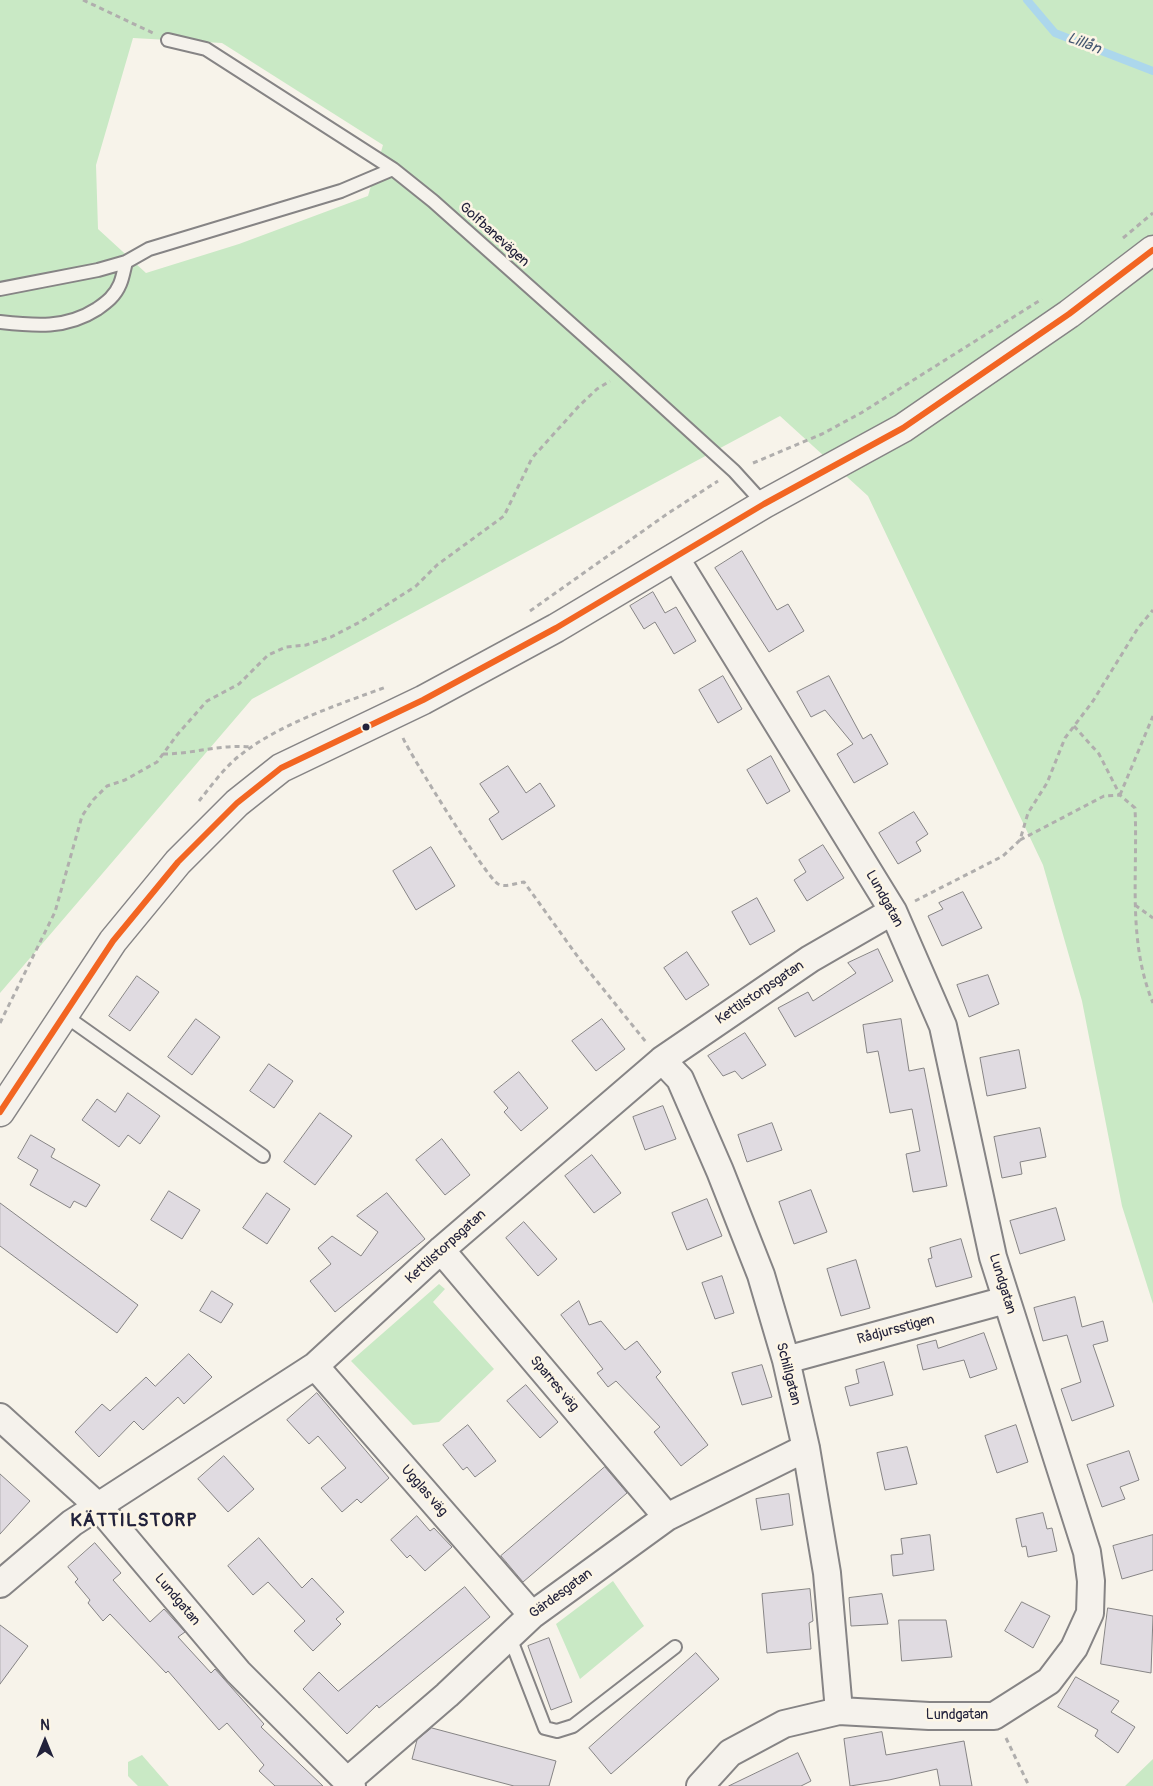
<!DOCTYPE html>
<meta charset="utf-8">
<style>
body{margin:0}
#map{position:relative;width:1153px;height:1786px;overflow:hidden;background:#f7f3ea;font-family:Pangolin,sans-serif}
canvas{display:block}
.north{position:absolute;left:20px;top:1716px;width:50px;height:50px;-webkit-text-stroke:4px #fcf5e5;paint-order:stroke;rotate:0deg;font-size:14px;font-weight:700;line-height:20px;text-align:center;color:#22223b}
.north::after{content:'';display:block;margin:auto;width:18px;height:22px;background:#22223b;clip-path:polygon(50% 0,100% 100%,50% 72%,0 100%)}
</style>
<div id="map">
<canvas width="1153" height="1786"></canvas>
<div class="north">N</div>
</div>
<script>
const g = document.querySelector('canvas').getContext('2d');
g.lineJoin = 'round';
function fillPath(path, color) { g.fillStyle = color; g.fill(path, 'evenodd'); }
function trace(path, color, width, dash) { g.strokeStyle = color; g.lineWidth = width; g.lineCap = dash ? 'butt' : 'round'; g.setLineDash(dash || []); g.stroke(path); }
function drawText(font, color, halo, rows, align = 'center') {
  g.font = font + ' Pangolin,sans-serif'; g.lineWidth = 5; g.setLineDash([]); g.textBaseline = 'middle'; g.strokeStyle = halo; g.fillStyle = color; for (const [text, x, y, turn = 0] of rows) {
    g.save(); g.translate(x, y); g.rotate((+turn || 0) * Math.PI / 180); g.textAlign = isNaN(turn) ? turn : align; if (halo) g.strokeText(text, 0, 0); g.fillText(text, 0, 0); g.restore();
  }
}
fillPath(new Path2D(`
 M0 0H1153V1304L1122 1206 1082 1001 1043 865 868 496 780 416 252 699 0 993ZM133 38 222 43 383 145 368 196 239 244 146 273 98 229 96 165Z
 M439 1284 445 1289 433 1302 494 1369 439 1422 413 1425 351 1361Z
 M613 1581 644 1626 580 1679 556 1624Z
 M142 1755 169 1786H138L128 1776V1762Z
 M1153 1759V1786H1125Z`), '#c9e9c5');
trace(new Path2D(`
 M1027 0 1055 33 1153 71`), '#acd7ec', 8);
const building = new Path2D(`
 M742 551 777 610 788 604 804 631 769 652 715 568Z
 M653 592 665 613 676 607 696 641 674 654 655 622 644 629 630 606Z
 M723 676 742 709 718 723 699 690Z
 M829 676 863 739 871 734 888 764 854 783 837 754 853 744 825 710 811 717 797 692Z
 M771 756 790 791 767 804 747 770Z
 M508 766 526 793 540 783 555 806 502 840 489 819 499 812 480 784Z
 M914 812 928 834 916 842 921 851 898 864 879 833Z
 M823 845 844 878 807 901 794 880 806 872 799 860Z
 M431 847 455 886 416 910 393 871Z
 M963 892 982 928 942 946 928 916 943 909 939 903Z
 M757 898 775 931 750 945 732 912Z
 M878 949 893 981 795 1037 778 1008 808 992 813 1001 856 973 848 963Z
 M687 952 709 985 686 1000 664 968Z
 M988 975 999 1004 969 1017 957 985Z
 M137 976 159 992 130 1031 109 1016Z
 M196 1019 220 1037 192 1075 168 1057Z
 M602 1019 625 1049 596 1071 572 1041Z
 M901 1019 909 1071 924 1068 947 1186 913 1192 906 1154 920 1151 912 1109 890 1113 878 1051 867 1053 863 1025Z
 M745 1033 766 1065 742 1079 735 1071 723 1076 708 1056Z
 M1019 1050 1026 1088 987 1096 980 1058Z
 M269 1064 293 1081 274 1108 250 1091Z
 M519 1072 548 1108 521 1131 504 1112 508 1108 494 1092Z
 M128 1093 160 1116 140 1144 128 1135 119 1147 82 1120 97 1099 115 1112Z
 M663 1106 676 1139 645 1150 633 1117Z
 M320 1113 352 1136 315 1185 284 1162Z
 M772 1123 782 1150 747 1162 738 1135Z
 M1040 1128 1046 1157 1020 1162 1022 1174 1002 1178 994 1137Z
 M31 1135 55 1149 51 1157 100 1185 86 1207 74 1201 70 1208 30 1185 38 1170 18 1158Z
 M442 1139 470 1175 445 1195 416 1160Z
 M592 1155 621 1193 594 1213 565 1176Z
 M811 1190 827 1232 794 1244 779 1202Z
 M169 1191 200 1210 182 1239 151 1220Z
 M267 1193 290 1209 267 1244 243 1228Z
 M387 1193 425 1239 335 1312 310 1281 331 1264 318 1248 332 1236 361 1256 378 1232 357 1216Z
 M707 1199 722 1236 687 1250 672 1213Z
 M0 1203 138 1305 117 1333 0 1246Z
 M1056 1208 1065 1240 1020 1254 1010 1221Z
 M524 1222 557 1259 538 1276 506 1238Z
 M961 1239 972 1277 936 1287 928 1259 932 1258 930 1248Z
 M856 1260 870 1308 841 1316 827 1269Z
 M722 1276 734 1313 715 1319 702 1283Z
 M212 1291 233 1304 221 1323 200 1311Z
 M1075 1297 1082 1327 1103 1321 1108 1341 1093 1345 1114 1406 1072 1421 1061 1389 1081 1382 1067 1335 1043 1341 1034 1308Z
 M579 1301 589 1325 601 1321 625 1350 637 1341 661 1372 656 1377 708 1445 681 1466 654 1432 660 1427 616 1381 608 1387 597 1373 603 1369 561 1315Z
 M984 1333 997 1369 970 1378 964 1360 923 1370 917 1345 936 1340 938 1348Z
 M189 1354 212 1377 184 1404 178 1397 143 1430 134 1421 99 1457 75 1432 102 1404 110 1411 146 1377 155 1386Z
 M884 1362 893 1395 850 1406 845 1387 859 1383 856 1370Z
 M762 1365 772 1397 742 1405 732 1373Z
 M526 1385 558 1422 540 1438 507 1401Z
 M317 1393 389 1478 361 1503 357 1499 342 1512 321 1488 346 1468 318 1436 309 1444 287 1420Z
 M468 1425 496 1461 475 1477 467 1467 463 1470 443 1445Z
 M1016 1425 1028 1462 997 1473 985 1436Z
 M907 1447 917 1484 885 1490 877 1453Z
 M1129 1451 1139 1480 1120 1487 1125 1499 1102 1507 1087 1465Z
 M224 1456 254 1489 228 1512 198 1479Z
 M605 1467 627 1493 523 1582 501 1556Z
 M0 1474 30 1501 0 1534Z
 M789 1494 793 1525 761 1530 756 1499Z
 M1043 1513 1047 1529 1052 1528 1057 1551 1028 1557 1026 1546 1022 1547 1016 1519Z
 M417 1516 430 1531 434 1528 452 1547 425 1571 410 1555 407 1558 391 1540Z
 M930 1535 934 1570 893 1576 891 1555 903 1554 901 1539Z
 M1153 1535V1570L1122 1579 1113 1546Z
 M259 1538 302 1588 312 1578 344 1612 336 1619 341 1624 313 1651 294 1631 305 1621 268 1582 253 1595 228 1566Z
 M95 1543 121 1573 113 1580 150 1622 164 1609 185 1632 178 1637 211 1673 215 1669 264 1724 261 1727 323 1786H275L259 1771 264 1765 227 1723 219 1730 168 1671 166 1673 110 1614 103 1621 88 1603 90 1600 75 1582 78 1579 68 1567Z
 M465 1587 490 1617 379 1708 377 1705 347 1734 303 1689 319 1672 338 1691Z
 M810 1589 813 1621 809 1623 811 1649 767 1653 762 1594Z
 M882 1594 888 1624 851 1626 849 1598Z
 M1022 1602 1050 1616 1033 1648 1005 1631Z
 M1108 1608 1153 1616 1151 1673 1101 1664Z
 M899 1620H946L952 1657 902 1661Z
 M0 1625 28 1646 0 1684Z
 M549 1638 572 1702 551 1710 528 1646Z
 M696 1653 719 1679 611 1774 589 1748Z
 M1076 1677 1119 1701 1111 1712 1135 1727 1118 1753 1095 1736 1098 1730 1058 1707Z
 M432 1728 556 1761 549 1786H514L412 1759 417 1740Z
 M882 1732 886 1755 964 1741 972 1786H940L937 1769 889 1780 850 1786 844 1739Z
 M798 1753 811 1781 801 1786H729Z`);
fillPath(building, '#e0dbe1');
trace(building, '#868485', 1);
const service = new Path2D(`
 M168 40 206 49 393 169 433 201 625 372 734 471 764 504
 M0 289 98 270 126 262 149 249 341 191 393 169
 M0 322C35 326 66 329 97 309 107 302 115 296 120 284 123 277 124 269 126 262
 M64 1015 263 1156
 M509 1635 545 1728 557 1731 573 1726 675 1647`);
const minor = new Path2D(`
 M675 557 893 911 943 1026 993 1257 1087 1552 1091 1581 1090 1613 1074 1648 1049 1681 994 1716H929L839 1711 784 1724 730 1753 700 1786
 M662 1060 680 1079 720 1171 761 1275 786 1360 806 1448 827 1573 839 1711
 M441 1250 667 1517
 M786 1360 1006 1300
 M315 1366 532 1615
 M0 1417 98 1506 238 1672 352 1786
 M0 1584 72 1523 315 1366 441 1250 662 1060 810 959 893 911
 M346 1782 447 1695 532 1615 667 1517 806 1448`);
const tertiary = new Path2D(`
 M0 1112 113 941 178 862 237 803 281 768 423 700 556 628 764 504 903 428 1069 314 1153 250`);
trace(service, '#868485', 16);
trace(minor, '#868485', 30);
trace(tertiary, '#868485', 31);
trace(new Path2D(`
 M83 0 153 33
 M1123 238 1153 213
 M753 463 822 434 861 413 1042 299
 M530 611 667 514 718 481
 M1074 726 1099 754 1120 795
 M403 738C411 756 486 877 498 884 506 888 515 883 524 882L583 964 646 1042
 M163 754C193 754 221 744 250 747
 M1120 795 1153 716
 M199 801C212 785 226 765 243 753 282 723 340 704 386 687
 M1020 840 1104 796 1120 795 1135 808C1138 874 1127 940 1153 1003
 M915 901 1003 856 1020 840 1028 813 1047 783 1065 738 1093 701 1138 628 1153 610
 M1135 905 1153 918
 M0 1023 55 912 82 816 93 800 107 786 125 780 157 762 177 735 207 701 239 684 268 655 286 647 306 645 331 637 360 622 416 586 437 565 504 516 532 458 579 406 597 389 610 381
 M1006 1738 1029 1786`), '#b0aead', 3, [5, 4]);
trace(service, '#f5f2ec', 12);
trace(minor, '#f5f2ec', 26);
trace(tertiary, '#f5f2ec', 28);
trace(new Path2D(`
 M0 1112 113 941 178 862 237 803 281 768 423 700 556 628 764 504 903 428 1069 314 1153 250`), '#f26522', 6);
for (const [x, y, r, color] of [
 [366,727,4.5,"#22223b"]
]) { const dot = new Path2D(); dot.arc(x, y, r, 0, 2 * Math.PI); g.fillStyle = color; g.fill(dot); trace(dot, '#fcf5e5', 2); }
drawText('14px', '#22223b', '#fcf5e5', [
 ["Golfbanevägen",494,235,42],
 ["Lundgatan",884,899,61],
 ["Kettilstorpsgatan",760,993,-34],
 ["Kettilstorpsgatan",446,1247,-42],
 ["Lundgatan",1002,1284,73],
 ["Rådjursstigen",896,1330,-15],
 ["Schillgatan",788,1374,76],
 ["Sparres väg",554,1384,50],
 ["Ugglas väg",424,1491,49],
 ["Gärdesgatan",561,1594,-36],
 ["Lundgatan",177,1600,50],
 ["Lundgatan",957,1715]
]);
drawText('italic 15px', '#425570', '#fcf5e5', [
 ["Lillån",1084,44,21]
]);
g.letterSpacing = '1px';
drawText('bold 19px', '#22223b', '#fcf5e5', [
 ["KÄTTILSTORP",134,1521]
]);
g.letterSpacing = '0px';
</script>
